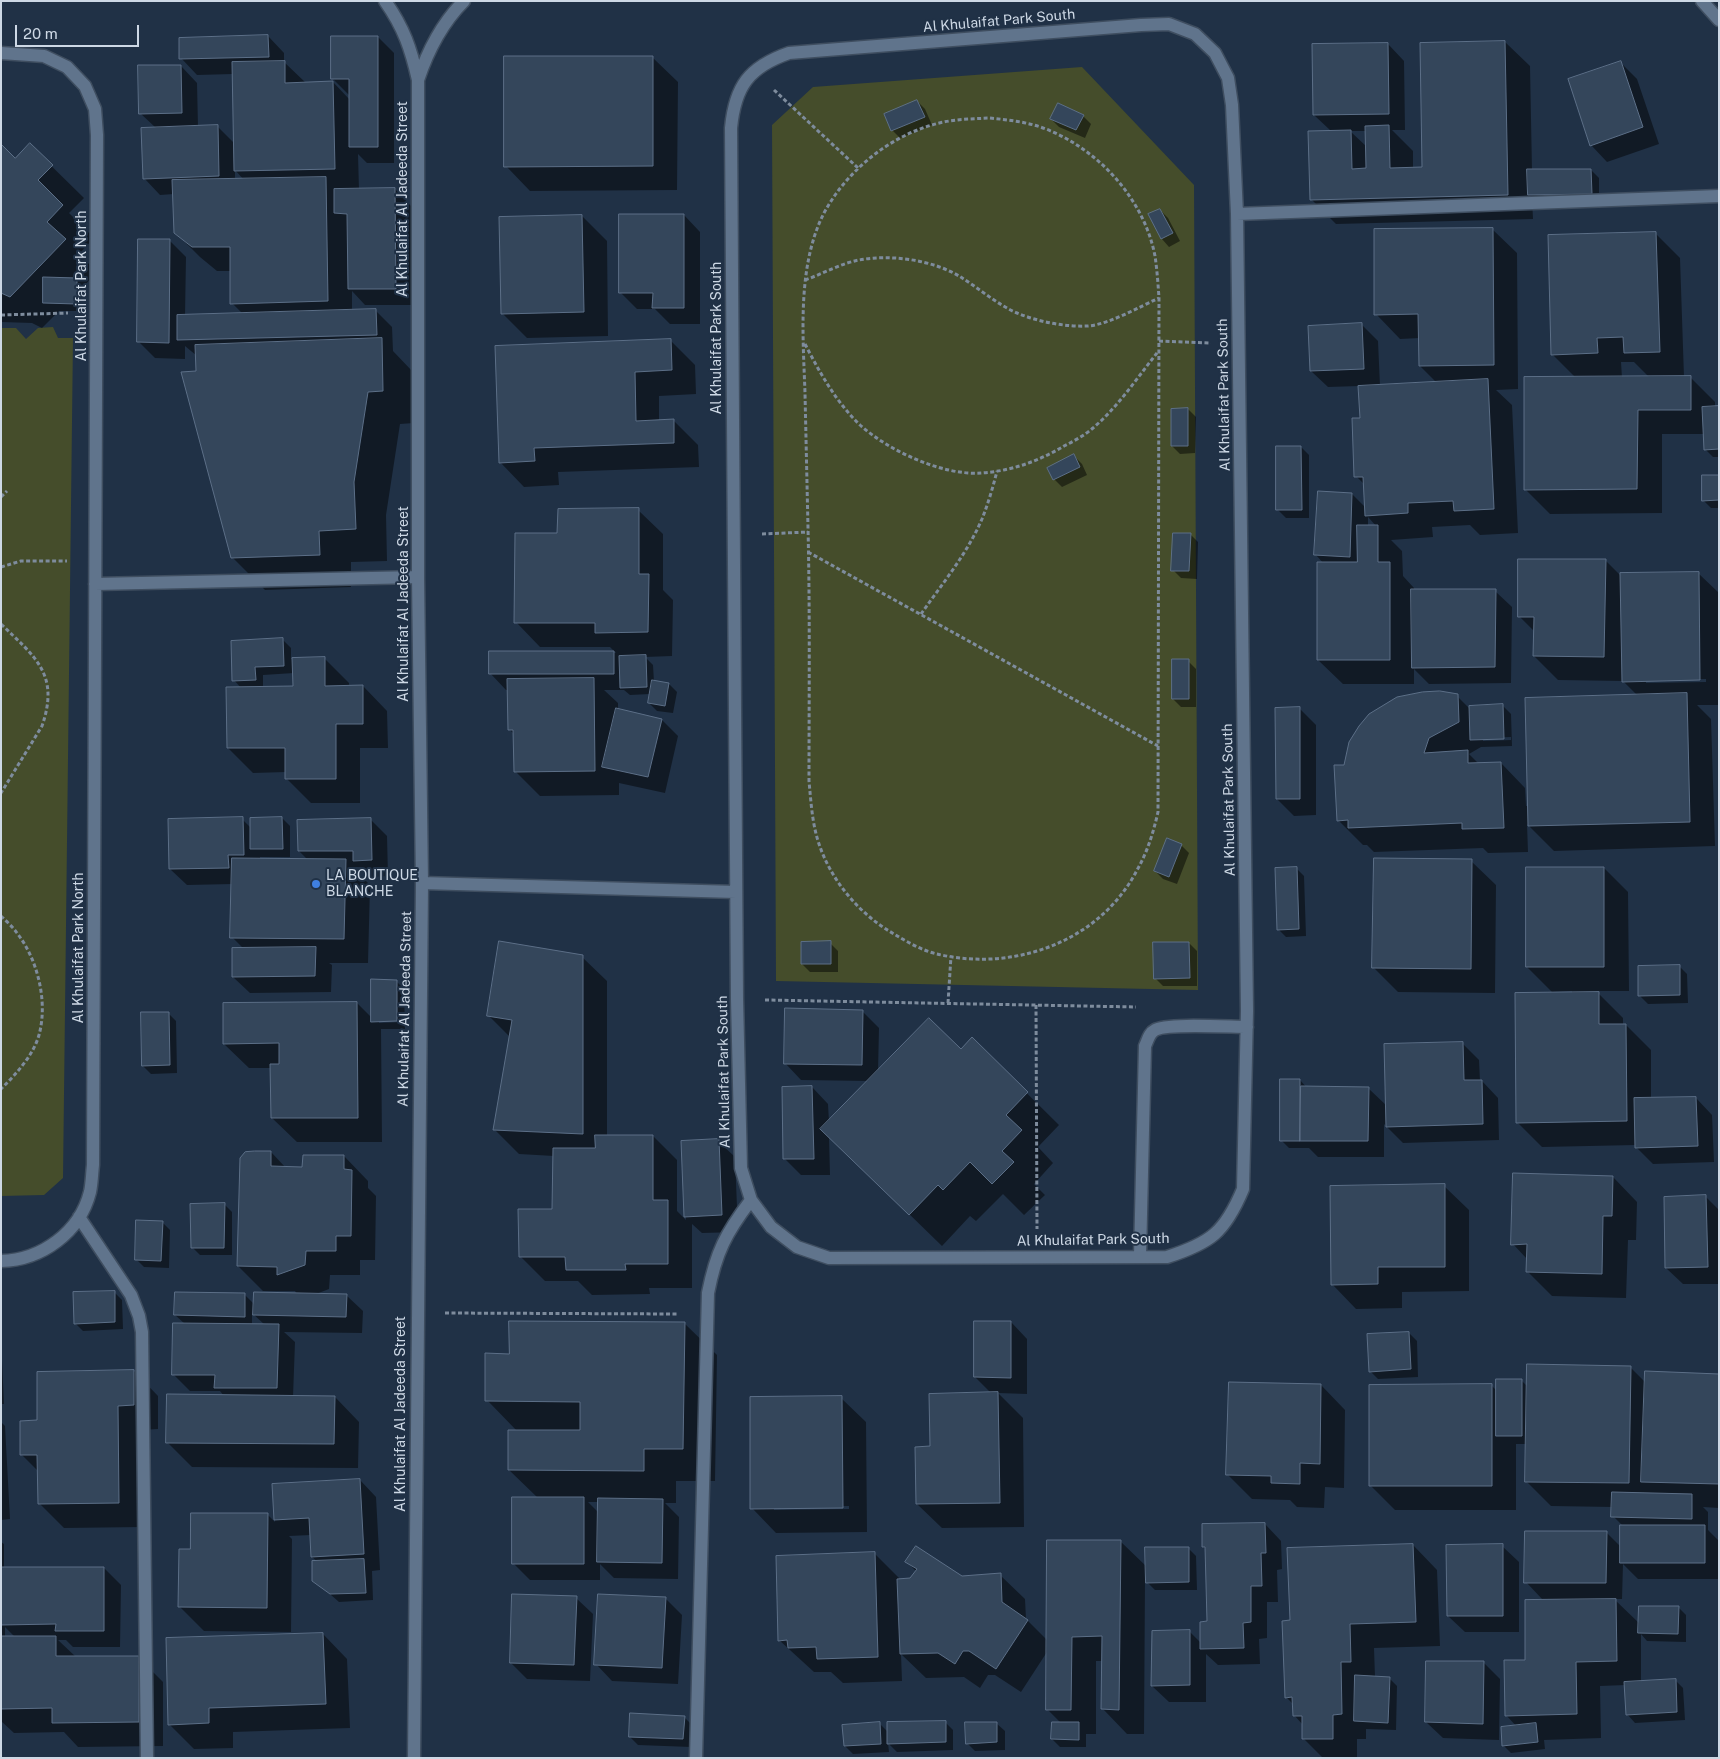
<!DOCTYPE html>
<style>
body{margin:0}
#map{position:relative;width:1720px;height:1759px;overflow:hidden;background:#203146;font-family:"Public Sans",sans-serif}
canvas{display:block}
.frame{position:absolute;inset:0;border:2px solid #cdd8e5;pointer-events:none}
.scale{position:absolute;left:15px;top:25px;width:124px;height:22px;box-sizing:border-box;border:2px solid #cdd8e5;border-top:0;padding-left:6px;font-size:15px;line-height:18px;white-space:nowrap;color:#cdd8e5;-webkit-text-stroke:4px #203146;paint-order:stroke}
</style>
<div id="map">
<canvas width="1720" height="1759"></canvas>
<div class="frame"></div>
<div class="scale">20 m</div>
</div>
<script>
const g = document.querySelector('canvas').getContext('2d');
g.lineJoin = 'round';
function fillPath(path, color) { g.fillStyle = color; g.fill(path, 'evenodd'); }
function trace(path, color, width, dash) { g.strokeStyle = color; g.lineWidth = width; g.lineCap = dash ? 'butt' : 'round'; g.setLineDash(dash || []); g.stroke(path); }
function drawText(font, color, halo, rows, align = 'center') {
  g.font = font + ' "Public Sans",sans-serif'; g.lineWidth = 4; g.setLineDash([]); g.textBaseline = 'middle'; g.strokeStyle = halo; g.fillStyle = color; for (const [text, x, y, turn = 0] of rows) {
    g.save(); g.translate(x, y); g.rotate((+turn || 0) * Math.PI / 180); g.textAlign = isNaN(turn) ? turn : align; if (halo) g.strokeText(text, 0, 0); g.fillText(text, 0, 0); g.restore();
  }
}
fillPath(new Path2D(`
 M1082 67 1194 185 1198 990 776 981 772 125 813 87Z
 M53 327 58 338H73L63 1178 44 1195 1 1196V328H16L26 339 38 328Z`), '#454d2b');
fillPath(new Path2D(`
 M268 36 284 53V62L306 83 333 82 350 100 349 95 333 79 378 37 394 53V163H367L358 154 359 190 395 189 411 206 412 305H365L352 291V311H376L392 327 393 351 413 372 414 423 400 424 386 515 387 561 351 562V587L265 590 232 557 197 372V356L185 346V359L155 358 138 341 169 240 186 257 185 316 243 314 232 303 231 271H217L200 257 175 232 174 194 160 195 144 178 156 128 140 113 181 66 197 83 198 127H218L235 144 233 74 197 75 181 58ZM235 170 244 180H235Z
 M1505 42 1530 66 1532 171 1591 170 1599 178V202L1532 198 1533 219 1336 224 1311 199 1331 131 1314 115 1388 44 1404 61 1405 130H1392L1413 151V169L1424 168ZM1350 131H1366L1367 147Z
 M653 58 678 82 677 190 530 191 506 166Z
 M1620 62 1637 79 1659 144 1607 162 1591 145Z
 M917 101 925 109 932 125 900 138 892 130Z
 M1083 116 1091 124 1085 138 1059 127 1051 119Z
 M30 145 84 198 69 213 94 238 79 254 97 272 84 286 85 311H59L42 328 32 323 1 322V146L15 160Z
 M1160 210 1168 218 1180 241 1169 247 1162 239 1150 215Z
 M684 215 700 232V324H670L655 309H637L620 292Z
 M582 216 607 241 608 336 527 338 502 313Z
 M1492 229 1517 253 1518 389 1496 390 1512 405 1518 533 1480 535 1470 525 1432 527 1433 537 1391 540 1402 551 1403 576 1414 588V590L1495 591 1512 607 1511 683 1429 684 1414 669V684H1343L1318 660 1324 564 1316 555 1352 494 1365 507V485L1356 476 1361 419 1359 386 1328 387 1311 371 1361 324 1378 341 1380 386 1437 383 1420 366V338L1400 339 1376 314ZM1368 517 1377 527 1368 526Z
 M1656 234 1680 258 1684 377H1690L1715 402V407H1719V457H1713L1705 449 1704 434H1662V513L1550 514 1525 489 1576 378 1552 354ZM1621 362H1634L1650 378H1622Z
 M670 340 695 365 696 394 659 396V421L673 420 698 445 699 467 558 472 559 485 524 487 500 462Z
 M1188 409 1196 417 1195 453 1180 454 1172 446Z
 M1301 447 1309 455V518H1286L1278 510Z
 M1074 456 1082 464 1087 475 1062 487 1054 479Z
 M1719 476V508H1711L1703 500Z
 M638 510 663 534V590L673 600 672 656 645 657 653 665 654 682 669 684 677 692 673 713 657 711 649 703 650 694 630 695 624 690H604L618 703V709L662 720 678 736 665 793 619 783V795L540 796 515 771V735L509 729 508 690H506L490 673V652L616 653 610 647H540L516 622 558 534Z
 M1190 534 1198 542 1197 579 1181 578 1173 570Z
 M1606 561 1622 577 1698 573 1719 593V705H1697L1711 719 1715 846 1554 851 1527 824 1528 852 1488 853 1483 848 1374 852 1367 845H1363L1338 820 1345 766 1457 696 1469 708 1503 706 1511 714 1512 746 1481 747 1469 754 1479 764 1501 763 1525 788 1526 806H1528L1638 696 1623 681 1558 680 1534 656V631L1519 616ZM1706 679V682L1646 683V680ZM1511 737V740L1483 741V738Z
 M283 640 291 648V659H325L349 683V687L363 686 387 711 388 748H360V803H311L286 778V772L253 773 228 748 241 688 234 680ZM294 673V688H263V675Z
 M1188 661 1196 669V707H1181L1173 699Z
 M1299 708 1316 725V815L1294 816 1277 799Z
 M282 818 290 826V857H260V859L308 860 299 851 370 819 387 836 388 876 371 877 361 867H352L370 885 368 963H329L332 965 331 992 250 993 233 977 244 949 232 937 233 884 187 885 170 869 242 819 251 828Z
 M1181 845 1189 853 1177 884 1163 879 1155 871Z
 M1471 861 1496 885 1495 993 1398 992 1373 967Z
 M1296 868 1304 876 1306 936 1286 937 1278 929Z
 M1604 868 1628 892 1629 991H1596L1623 1018V1025H1626L1651 1050V1099L1696 1098 1712 1115 1714 1162 1653 1164 1636 1147V1145L1542 1147 1517 1122 1572 994V991L1552 992 1527 967Z
 M830 943 838 951V972H810L802 964Z
 M1189 943 1197 951V986H1163L1155 978Z
 M582 957 607 981V1136H653L677 1160V1211L686 1220 683 1142 718 1141 735 1157 738 1232 702 1233 692 1224V1288H649L650 1294 592 1295 578 1281H545L520 1256 553 1210 554 1156 519 1154 495 1130 511 1038 488 1015Z
 M1679 966 1687 974 1688 1003 1648 1004 1640 996Z
 M396 981 404 989 405 1029H381L382 1142H297L272 1118 271 1068H249L224 1044 357 1003 373 1019ZM379 1020H403V1022L379 1023Z
 M862 1011 879 1028 878 1072 961 1050 972 1039 1059 1125 1038 1147 1053 1163 1034 1184 1045 1195 1024 1215 1003 1194 976 1221 970 1216 942 1246 829 1136 830 1175H801L784 1158 812 1087 828 1104 829 1122 869 1081 801 1080 785 1063Z
 M168 1013 176 1021 177 1073 151 1074 143 1066Z
 M1462 1043 1479 1060 1480 1081H1482L1498 1098 1499 1140 1403 1143 1384 1124V1157H1318L1309 1148H1289L1281 1140 1300 1080 1307 1088H1368L1387 1106Z
 M271 1152 286 1168H303L344 1156 368 1181V1188L376 1196 375 1260H360V1275H330L329 1289 316 1294 346 1295 363 1311 362 1333 284 1332 295 1342 293 1397H335L359 1422 358 1468 192 1467 167 1442 224 1396 220 1391H190L173 1374 185 1324 175 1315 245 1295 255 1305 297 1294 295 1291H263L238 1266ZM252 1313 265 1325H252Z
 M1613 1177 1637 1202 1636 1240H1628L1626 1298 1552 1296 1527 1271V1259L1513 1244Z
 M1444 1186 1469 1210V1291L1402 1292V1308L1356 1309 1332 1284Z
 M1706 1197 1719 1210V1284H1683L1666 1268Z
 M224 1204 232 1212V1255H200L192 1247Z
 M162 1222 170 1230 169 1268 144 1267 136 1259Z
 M114 1292 122 1300 123 1329 83 1331 75 1323Z
 M1011 1322 1027 1339V1394L998 1393 1023 1418 1024 1527 942 1528 917 1504 931 1447 992 1394 975 1377Z
 M684 1323 717 1355 715 1481H676V1503H665L679 1517 678 1579 614 1578 600 1564V1580H530L513 1563 538 1498 509 1470 517 1431 487 1400 510 1355ZM588 1502H599V1513Z
 M1409 1333 1417 1341 1418 1377 1378 1379 1370 1371Z
 M1 1339 4 1404H1Z
 M1630 1367 1646 1383 1719 1375V1508L1703 1507 1708 1512V1530L1719 1541V1579H1638L1623 1564 1622 1599H1614L1640 1624 1678 1607 1686 1615V1642L1647 1641 1641 1634V1682L1675 1680 1683 1688 1685 1720 1635 1723 1627 1714 1626 1685 1600 1686 1601 1738 1544 1740 1545 1749 1511 1753 1503 1745 1517 1727 1506 1715 1526 1661 1561 1601 1560 1599H1542L1526 1582 1606 1532 1621 1547 1622 1525 1613 1516V1507L1551 1506 1526 1481 1527 1444H1516V1510H1395L1371 1486 1492 1386 1497 1391 1521 1380 1528 1387Z
 M134 1371 158 1396V1429L142 1430 143 1527 64 1528 39 1503V1472L21 1454 38 1421Z
 M1321 1385 1345 1410 1344 1488 1325 1487 1324 1508 1297 1507 1290 1500 1252 1499 1228 1475Z
 M841 1398 866 1422 867 1532 776 1533 752 1508ZM849 1506V1509L774 1510V1507Z
 M1 1422 5 1426 10 1519 1 1520Z
 M360 1480 376 1497 380 1570 372 1571 373 1600 339 1602 314 1580 318 1562 312 1557 311 1535 289 1536 292 1539 291 1632 204 1631 179 1606 191 1551 268 1515 275 1522 273 1485Z
 M1265 1524 1281 1541 1282 1569 1277 1570 1278 1602H1267V1638L1259 1639 1260 1664 1218 1665 1206 1654V1702H1169L1152 1686 1190 1632 1201 1643 1209 1623 1207 1550 1203 1547Z
 M1120 1541 1147 1567 1188 1548 1196 1556 1197 1590H1155L1145 1580 1144 1734H1127L1103 1709V1661H1096V1734H1086V1747H1060L1052 1739 1061 1723 1047 1709V1652L1021 1692 995 1675H988L980 1688 964 1677 926 1678 901 1654 902 1681 843 1683 831 1672H814L779 1640 874 1553 899 1578V1580L911 1579 917 1572 906 1561 961 1577 1000 1575 1025 1599 1026 1619 1048 1641Z
 M1 1542 4 1544V1568H104L121 1585 120 1647H73L66 1640H58L76 1657H138L163 1682V1746L78 1747 64 1732 14 1733 1 1721ZM5 1627 15 1637H5Z
 M1413 1545 1437 1570 1440 1646 1374 1648 1375 1677 1389 1678 1397 1686 1396 1730 1366 1729V1739H1357V1758H1323L1304 1739 1303 1725 1294 1715V1705L1286 1697 1291 1621Z
 M1502 1546 1519 1562V1632H1465L1448 1616Z
 M576 1598 593 1614 590 1681 527 1679 511 1663Z
 M665 1598 682 1615 678 1684 612 1681 596 1664Z
 M323 1634 347 1659 350 1728 233 1732V1748L194 1749 169 1724Z
 M1484 1663 1500 1679 1499 1740 1443 1738 1426 1722Z
 M684 1717 692 1725 691 1747 638 1745 630 1737Z
 M945 1722 953 1730V1750L897 1752 888 1743 889 1752 853 1754 845 1746 880 1724 889 1733Z
 M996 1723 1005 1731V1750L975 1751 967 1743Z`), '#0007');
const building = new Path2D(`
 M268 35 269 57 179 59V38Z
 M331 36H378V147H349V79H331Z
 M1505 41 1508 195 1310 200 1308 131 1351 130 1352 169 1366 168 1365 126 1389 125 1390 168 1422 167 1420 43Z
 M1388 43 1389 114 1313 115 1312 44Z
 M504 56H653V166L504 167Z
 M285 61V83L333 81 335 169 234 171 232 62Z
 M1621 61 1643 127 1590 146 1568 79Z
 M138 65H181L182 113 139 114Z
 M917 100 925 117 891 131 884 114Z
 M1058 103 1084 115 1076 130 1050 119Z
 M218 125 219 176 143 179 141 128Z
 M30 143 53 165 38 180 63 205 47 222 66 239 10 297 1 293V144L15 158Z
 M1527 169H1591L1592 194 1528 195Z
 M326 177 328 301 230 304V247H192L174 233 172 180Z
 M395 188 396 289H348L347 214 334 213V189Z
 M1160 209 1173 233 1161 239 1148 214Z
 M619 214H684V308H652L653 293H619Z
 M582 215 584 312 501 314 499 217Z
 M1493 228 1494 365 1419 366 1418 314 1374 315V229Z
 M1656 232 1660 352 1624 353 1623 337 1597 338 1598 353 1551 355 1548 235Z
 M138 239H170L169 343 137 342Z
 M43 277 77 278V304L43 303Z
 M376 309 377 335 177 340V315Z
 M1362 323 1364 369 1310 371 1308 326Z
 M382 338 383 391 368 392 354 482 356 529 319 531 320 555 231 558 181 372 196 371 195 345Z
 M671 339 672 370 635 372 636 421 674 419V443L534 448 535 461 499 463 495 346Z
 M1691 376V410H1638L1637 489 1524 490V377Z
 M1488 379 1494 509 1454 511 1453 501 1408 503V513L1365 516 1363 477H1354L1352 418H1360L1358 386Z
 M1719 406V449L1704 450 1702 407Z
 M1188 408V446H1171V409Z
 M1276 446H1301L1302 510H1276Z
 M1074 454 1080 467 1053 480 1047 468Z
 M1702 475H1719V500L1702 501Z
 M1318 491 1352 493 1350 557 1314 555Z
 M639 508V574H649L648 632 595 633V623H514L515 533H557L558 509Z
 M1357 525H1378V562H1390V660H1317V562H1357Z
 M1173 533H1191L1189 571H1171Z
 M1518 559H1606L1604 657 1533 656 1534 617H1518Z
 M1699 572 1700 680 1622 682 1620 573Z
 M1411 589H1496L1495 667 1412 668Z
 M283 638 284 666 255 667 256 680 232 681 231 641Z
 M489 651H614V674H489Z
 M646 655 647 687 620 688 619 656Z
 M325 657V686L363 685V724H336V779H285V748H227L226 687 293 686 292 658Z
 M1172 659H1189V699H1172Z
 M594 678 595 771 514 772 513 730H508L507 679Z
 M652 680 669 683 665 706 648 703Z
 M1440 691 1458 694 1459 722 1429 738 1424 753 1468 750V763L1501 762 1504 828 1462 829V823L1348 828V820L1337 821 1334 765H1344L1349 742 1359 726 1369 714 1397 697 1422 692Z
 M1687 693 1690 822 1528 826 1525 698Z
 M1503 704 1504 739 1470 740 1469 706Z
 M1300 707V799H1276L1275 708Z
 M616 708 662 719 648 777 602 767Z
 M243 817 244 855H228L229 868 169 869 168 819Z
 M282 817 283 849H250V818Z
 M371 818 372 860 353 861V851H298L297 820Z
 M1167 838 1182 844 1169 877 1154 871Z
 M232 858 346 859 344 939 230 938Z
 M1374 858 1472 859 1471 969 1372 968Z
 M1297 867 1299 929 1277 930 1275 868Z
 M1526 867H1604V967H1526Z
 M499 941 583 955V1134L493 1130 512 1020 487 1016Z
 M831 941V964H801V942Z
 M1153 942H1189L1190 978 1154 979Z
 M316 947 315 976 232 977V948Z
 M1680 965V995L1638 996V966Z
 M371 979 397 980V1021L371 1022Z
 M1599 992V1024H1626L1627 1121 1516 1123 1515 993Z
 M357 1002 358 1118H271L270 1064H279V1043L223 1044V1003Z
 M785 1008 863 1010 862 1065 784 1064Z
 M141 1012H169L170 1065 142 1066Z
 M929 1018 961 1049 972 1037 1028 1092 1006 1115 1022 1130 1002 1151 1014 1162 992 1184 970 1162 943 1190 938 1185 909 1215 820 1129Z
 M1463 1042 1464 1080H1482L1483 1124 1386 1127 1384 1044Z
 M1280 1079H1300V1141H1280Z
 M812 1086 814 1159H783L782 1087Z
 M1301 1086 1369 1087 1368 1141H1300Z
 M1696 1097 1698 1146 1635 1148 1634 1098Z
 M595 1135H653V1200H668V1264H625L626 1270H566L565 1257H519L518 1209H552L553 1148H595Z
 M719 1139 722 1215 684 1217 681 1141Z
 M255 1151H271V1166L302 1167 303 1155H344V1169L352 1170 351 1236H336V1251H306L305 1265 277 1275V1267L237 1266 240 1158 245 1152Z
 M1513 1173 1613 1176 1612 1216H1603L1602 1274 1526 1272 1527 1244 1511 1245Z
 M1445 1184V1267H1378V1284L1331 1285 1330 1186Z
 M1706 1195 1708 1267 1665 1268 1664 1197Z
 M225 1203 224 1248H191L190 1204Z
 M136 1220 163 1221 161 1261 135 1260Z
 M115 1291V1322L74 1324 73 1292Z
 M175 1292 245 1293V1317L174 1315Z
 M254 1292 347 1294 346 1317 253 1315Z
 M509 1321 685 1322 683 1449H644V1471L508 1470V1430H580V1402L485 1401V1353L509 1354Z
 M974 1321H1011V1378L974 1377Z
 M173 1323 279 1324 277 1388H214L215 1375H172Z
 M1409 1332 1411 1369 1369 1372 1367 1334Z
 M1527 1364 1631 1366 1629 1483 1525 1482Z
 M134 1370V1405L118 1406 119 1503 38 1504 37 1455H20V1421L37 1420V1372Z
 M1645 1371 1719 1374V1484L1641 1482Z
 M1496 1379H1522V1436H1496Z
 M1229 1382 1321 1384 1320 1464 1300 1463V1484L1271 1483V1476L1226 1475Z
 M1492 1384V1486H1369V1385Z
 M998 1392 1000 1503 916 1504 915 1447 930 1446 929 1394Z
 M167 1394 335 1396 334 1444 166 1443Z
 M842 1396 843 1508 750 1509V1397Z
 M360 1479 364 1554 311 1557 309 1518 274 1520 272 1484Z
 M1612 1492 1692 1494V1519L1611 1517Z
 M512 1497H584V1564H512Z
 M598 1498 663 1499 662 1563 597 1562Z
 M191 1513H268L267 1608 178 1607 179 1549H190Z
 M1265 1523 1266 1553H1261L1262 1586H1251V1622L1243 1623 1244 1648 1200 1649V1622L1207 1621 1205 1547H1202V1524Z
 M1620 1525H1705V1563H1620Z
 M1525 1531H1607L1606 1583H1524Z
 M1047 1540H1121L1119 1710 1101 1709 1102 1636 1072 1637 1071 1710H1046Z
 M1413 1544 1416 1622 1350 1624 1351 1662H1341L1342 1714 1333 1715V1739H1302V1716H1293L1292 1697 1285 1698 1282 1621 1290 1620 1287 1548Z
 M1503 1544V1616H1447L1446 1545Z
 M916 1546 962 1576 1001 1573 1002 1602 1028 1620 996 1669 969 1651H963L955 1664 938 1653 900 1654 897 1579 910 1578 917 1569 905 1562Z
 M1145 1547H1189V1582L1146 1583Z
 M875 1552 878 1657 817 1659 816 1647 788 1648 787 1640 778 1641 776 1556Z
 M364 1559 366 1593 330 1594 312 1581V1561Z
 M1 1567H104V1631H55L56 1624 1 1625Z
 M512 1594 577 1596 574 1665 510 1663Z
 M598 1594 666 1597 662 1668 594 1665Z
 M1616 1599 1617 1661 1576 1662 1577 1714 1505 1716 1504 1660H1525V1600Z
 M1639 1606H1679L1678 1634 1638 1633Z
 M1190 1630V1685L1151 1686 1152 1631Z
 M323 1633 326 1704 209 1708V1723L168 1725 166 1638Z
 M2 1636H56V1656H139V1722L52 1723V1708L1 1709Z
 M1426 1661H1484L1483 1724 1425 1722Z
 M1355 1675 1390 1677 1388 1723 1354 1721Z
 M1676 1679 1677 1712 1626 1715 1624 1682Z
 M630 1713 685 1716 683 1739 629 1737Z
 M946 1721V1742L887 1744V1722Z
 M880 1722 881 1744 844 1746 842 1725Z
 M965 1722H997V1742L966 1744Z
 M1052 1722H1079V1740L1051 1739Z
 M1536 1723 1538 1742 1502 1746 1501 1727Z`);
fillPath(building, '#34465b');
trace(building, '#5c6f87', 1);
const minor = new Path2D(`
 M385 1C404 28 411 49 418 80V577L422 883 414 1758
 M1702 1 1719 20
 M1169 24 1195 34 1215 53 1228 78 1232 105 1237 214 1247 1011 1243 1189C1225 1232 1211 1243 1167 1257L829 1258 797 1247 771 1227 751 1200 741 1168 737 999 731 128C735 86 749 67 789 53L1141 25Z
 M1 53 44 56 67 67 85 86 95 109 97 135 93 1165C92 1173 92 1183 90 1192 80 1232 42 1260 1 1261
 M418 80C428 50 441 24 464 1
 M1237 214 1719 196
 M95 584 418 577
 M422 883 736 892
 M79 1217 131 1295 139 1316 142 1332 147 1758
 M1140 1256 1145 1046C1148 1040 1149 1033 1155 1030 1166 1023 1230 1027 1247 1027
 M696 1758 708 1293C716 1252 726 1233 751 1200`);
trace(minor, '#3f4e60', 15);
trace(new Path2D(`
 M774 90 858 168
 M990 118C1009 120 1028 122 1046 129 1099 150 1144 199 1155 256 1157 269 1158 284 1159 298L1158 812C1153 834 1147 853 1136 872 1098 943 1012 972 937 954 920 950 904 940 889 931 858 912 831 880 819 844 812 823 811 802 809 781 809 697 810 612 808 528 807 483 806 438 805 393 803 335 797 266 824 213 846 172 887 138 932 125 951 119 971 119 990 118Z
 M805 280C822 274 842 263 859 260 891 254 932 260 959 276 977 287 998 305 1017 313 1039 322 1065 327 1088 326 1110 324 1139 307 1159 298
 M1 315 68 313
 M1159 341 1211 343
 M805 344C820 373 836 402 860 425 889 451 943 476 982 473 1011 471 1039 461 1064 446 1074 441 1085 435 1093 428 1118 407 1137 378 1157 353
 M1 497 7 491
 M762 534 808 532
 M808 552 1158 746
 M1 567 21 561H67
 M921 614C942 584 967 554 982 519 988 504 993 487 997 471
 M1 624C35 657 60 674 42 726L1 793
 M1 916C6 921 13 927 17 933 38 960 48 1002 39 1035 33 1056 16 1074 1 1089
 M765 1000 1136 1007
 M948 1003 951 956
 M1036 1005 1037 1229
 M445 1313 679 1314`), '#7e8c9d', 3, [4, 2.5]);
trace(minor, '#60748c', 12);
for (const [x, y, r, color] of [
 [316,884,5,"#3f7fe0"]
]) { const dot = new Path2D(); dot.arc(x, y, r, 0, 2 * Math.PI); g.fillStyle = color; g.fill(dot); trace(dot, '#203146', 2); }
drawText('14px', '#cdd8e5', '#203146', [
 ["Al Khulaifat Park South",999,21,-5],
 ["Al Khulaifat Al Jadeeda Street",403,199,-90],
 ["Al Khulaifat Park North",82,286,-90],
 ["Al Khulaifat Park South",717,338,-90],
 ["Al Khulaifat Park South",1224,395,-91],
 ["Al Khulaifat Al Jadeeda Street",404,604,-90],
 ["Al Khulaifat Park South",1229,800,-91],
 ["Al Khulaifat Park North",79,948,-90],
 ["Al Khulaifat Al Jadeeda Street",405,1009,-89],
 ["Al Khulaifat Park South",724,1072,-91],
 ["Al Khulaifat Park South",1093,1240,-1],
 ["Al Khulaifat Al Jadeeda Street",401,1414,-90]
]);
drawText('14px', '#cdd8e5', '#203146', [
 ["LA BOUTIQUE",326,876],
 ["BLANCHE",326,892]
], 'left');
</script>
